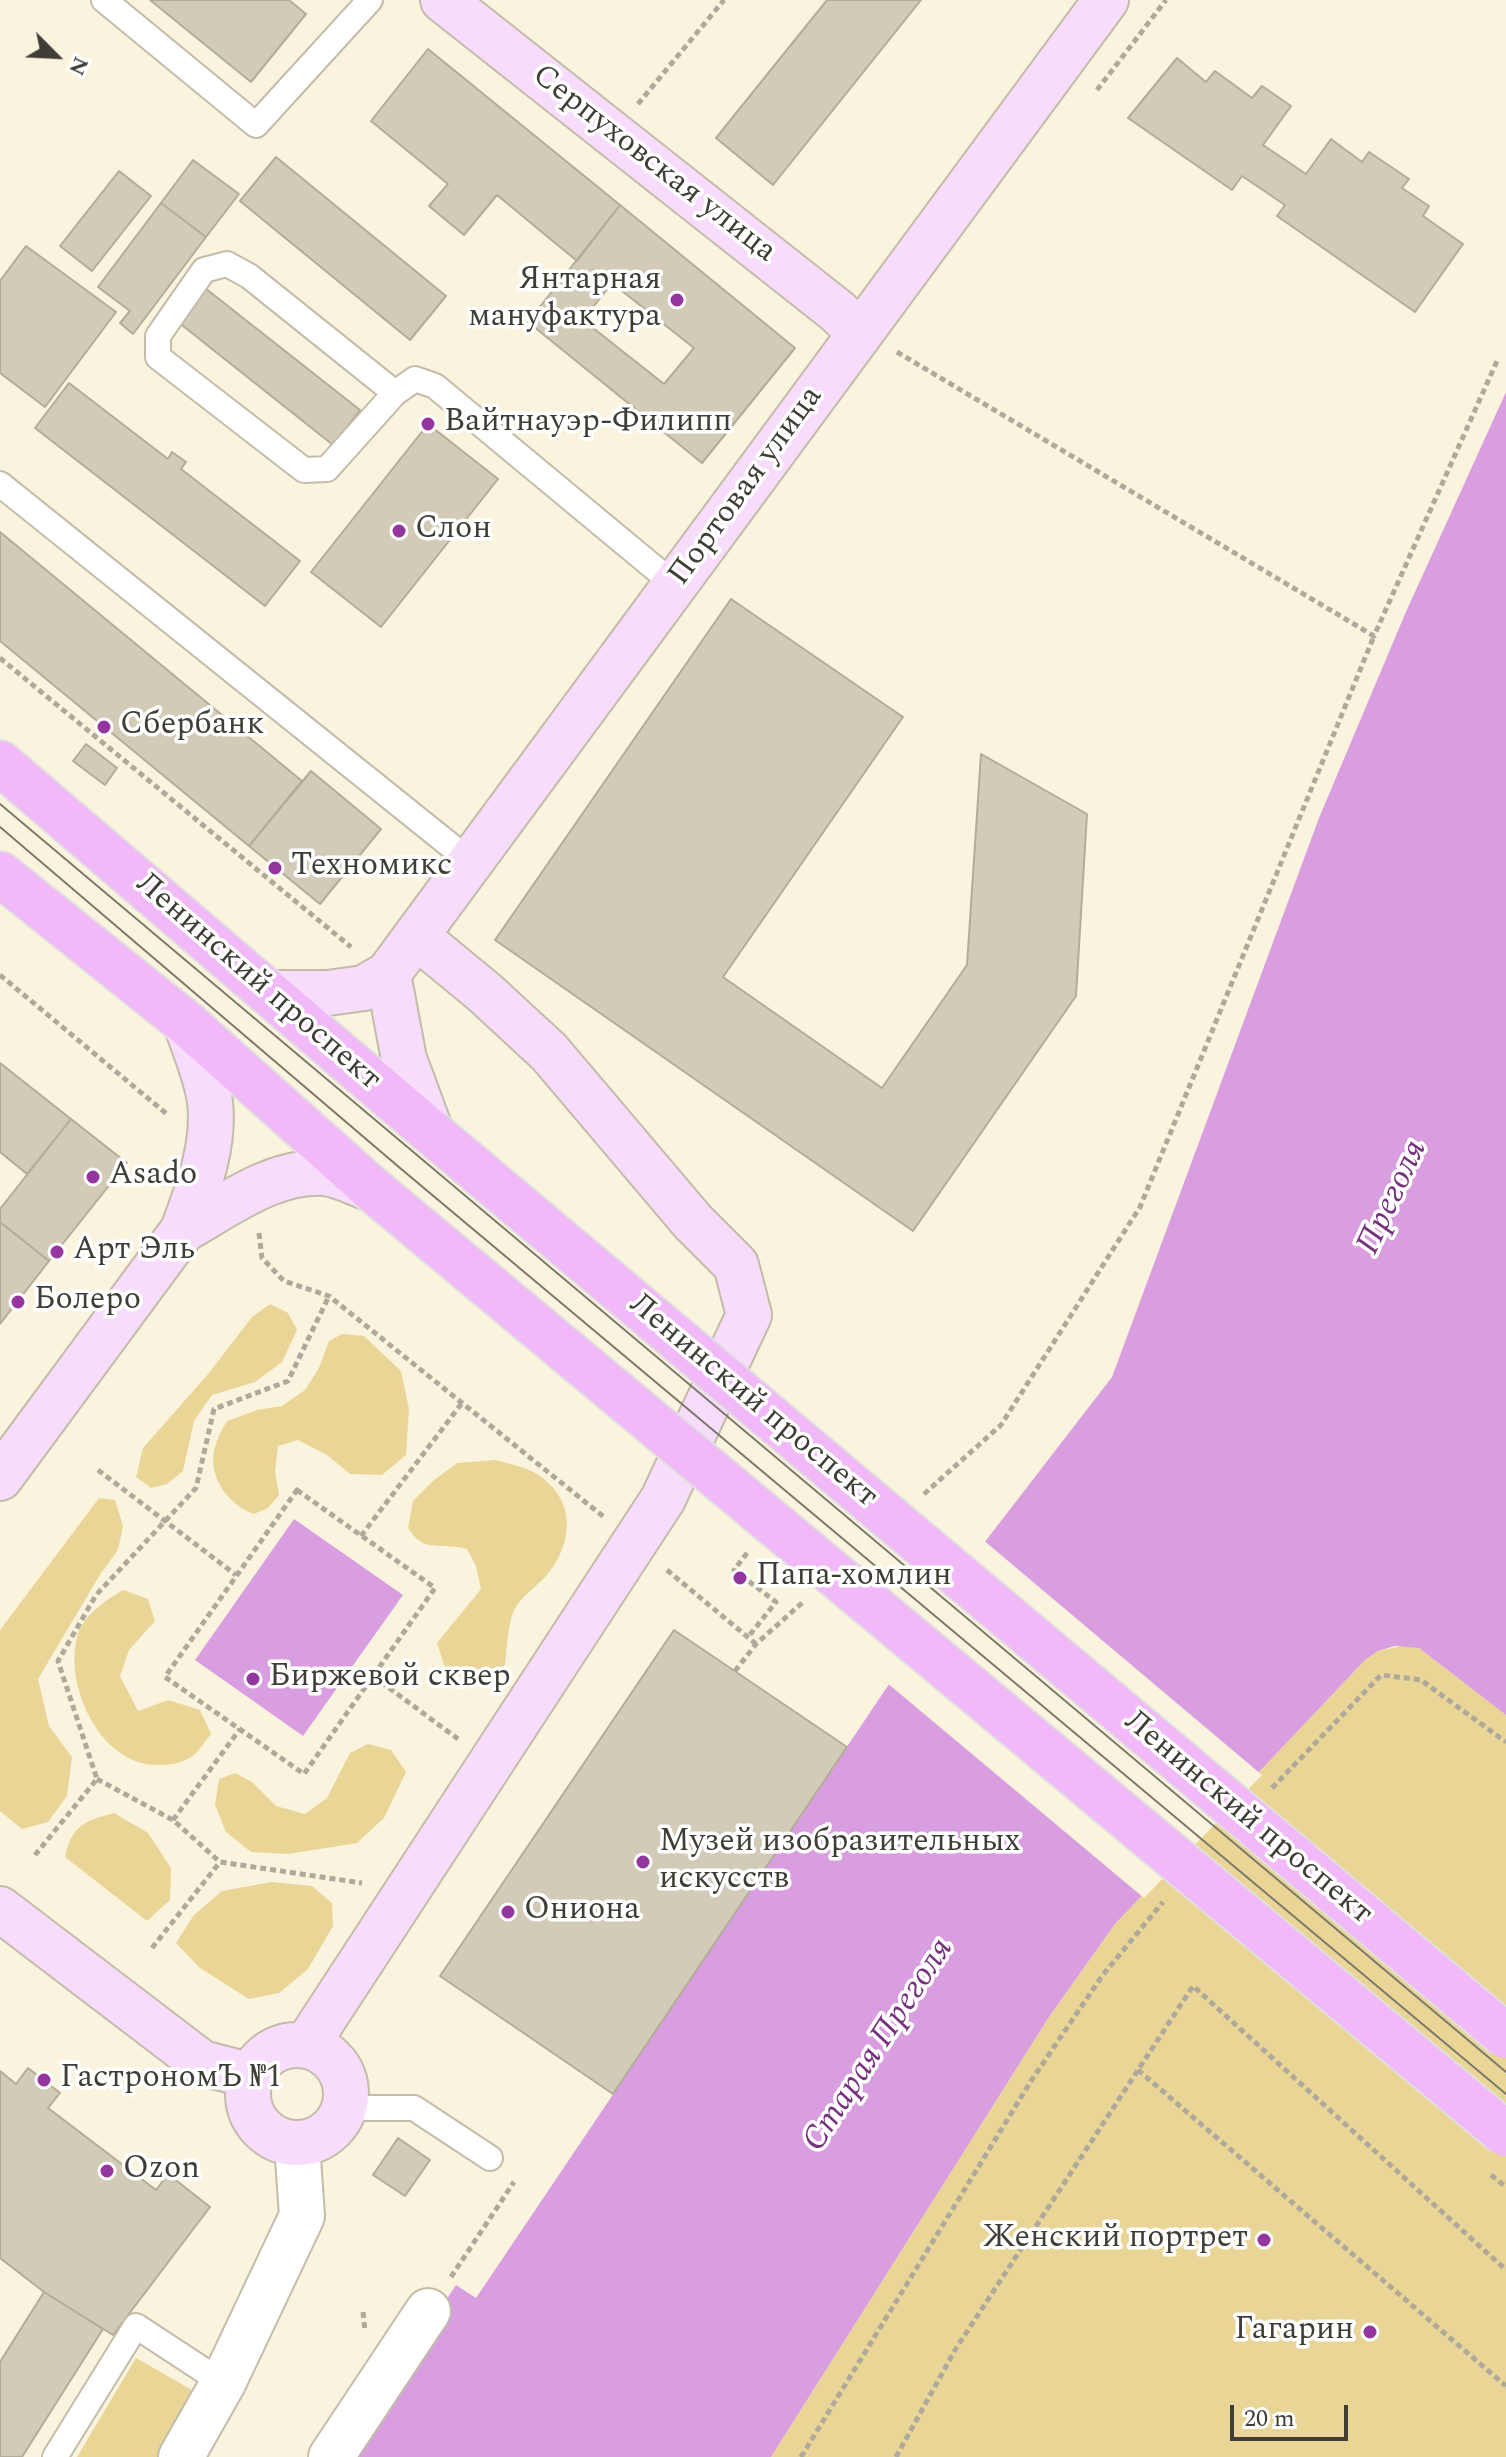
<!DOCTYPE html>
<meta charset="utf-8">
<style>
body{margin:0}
#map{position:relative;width:1506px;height:2457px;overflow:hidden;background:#faf4df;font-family:Spectral,serif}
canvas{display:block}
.north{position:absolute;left:16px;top:16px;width:80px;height:80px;-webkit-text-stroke:6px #fff;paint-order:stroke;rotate:114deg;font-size:22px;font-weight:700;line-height:32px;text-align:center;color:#3f3d35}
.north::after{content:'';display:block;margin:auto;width:28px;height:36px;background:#3f3d35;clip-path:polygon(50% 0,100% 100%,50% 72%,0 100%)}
.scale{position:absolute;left:1230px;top:2405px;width:118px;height:36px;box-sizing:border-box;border:4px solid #3f3d35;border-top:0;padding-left:10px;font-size:24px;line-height:28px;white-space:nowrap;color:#3f3d35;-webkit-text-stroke:6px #fff;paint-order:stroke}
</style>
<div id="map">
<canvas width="1506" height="2457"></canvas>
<div class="north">N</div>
<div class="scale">20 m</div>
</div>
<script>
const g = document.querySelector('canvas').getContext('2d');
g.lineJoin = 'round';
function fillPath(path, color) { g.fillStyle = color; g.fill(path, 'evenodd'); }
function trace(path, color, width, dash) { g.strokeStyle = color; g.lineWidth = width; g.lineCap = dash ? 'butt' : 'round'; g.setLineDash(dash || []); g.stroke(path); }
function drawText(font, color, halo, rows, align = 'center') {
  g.font = font + ' Spectral,serif'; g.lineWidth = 7; g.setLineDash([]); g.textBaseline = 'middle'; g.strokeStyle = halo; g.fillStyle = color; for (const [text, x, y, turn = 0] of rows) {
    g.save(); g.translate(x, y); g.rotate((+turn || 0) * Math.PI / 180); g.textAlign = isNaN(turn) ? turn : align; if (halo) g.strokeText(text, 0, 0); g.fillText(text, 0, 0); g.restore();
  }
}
fillPath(new Path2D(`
 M270 1304 288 1313 297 1330 282 1362 255 1382 212 1395 194 1421 183 1471 167 1484 151 1488 136 1477 143 1448 209 1373 252 1317Z
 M342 1334 364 1336 401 1371 409 1409 406 1455 382 1475 350 1474 327 1455 298 1440 278 1446 275 1472 279 1495 268 1508 254 1514C227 1505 205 1473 216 1444 218 1436 223 1428 227 1421L257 1410 282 1406 305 1390 319 1368 329 1341Z
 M496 1460C509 1464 526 1467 537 1474 576 1499 574 1542 547 1575 536 1588 517 1598 512 1616 507 1631 507 1650 505 1665 480 1683 472 1683 445 1668L437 1643 481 1589 476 1566 467 1549C440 1541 425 1555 408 1528L413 1501 433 1481 457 1463Z
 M99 1498 115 1500 123 1526 118 1550 101 1573 38 1679 49 1726 72 1757 67 1796 48 1822 22 1829 0 1811V1630Z
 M123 1590 148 1599 155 1621 129 1650 120 1676 138 1711 168 1700 200 1710 211 1734C206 1740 201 1748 195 1754 186 1762 173 1765 161 1765 102 1768 64 1688 77 1637 82 1616 106 1600 123 1590Z
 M1407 1645 1419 1648 1506 1715V2457H771L1049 2017 1115 1924 1365 1660 1378 1651Z
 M368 1744 391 1750 406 1772 384 1818 357 1843 288 1854 251 1852 226 1832 215 1805 219 1779 235 1773 252 1782 276 1806 305 1814 327 1798 350 1753Z
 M114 1813 148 1833 171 1868 170 1900 147 1921 65 1857C72 1825 84 1821 114 1813Z
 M272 1882 312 1886 332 1903 333 1926 308 1969 279 1993 249 1999 200 1968 176 1943 194 1915 222 1891Z
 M136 2358 199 2394 162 2457H77Z`), '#e9d596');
fillPath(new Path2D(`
 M1506 392V1715L1419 1648 1395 1646 1378 1651 1365 1660 1115 1924 1049 2017 771 2457H342L456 2285 476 2298 984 1543 1112 1377 1319 818 1405 614Z
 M294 1519 403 1595 303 1736 195 1660Z`), '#d99ee0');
fillPath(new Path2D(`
 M982 1539 1262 1775 1144 1898 886 1682Z`), '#faf4df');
const building = new Path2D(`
 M150 0H289L306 14 251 82Z
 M827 0H921L773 185 716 138Z
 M428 49 620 205 577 261 497 195 464 235 429 206 448 184 371 121Z
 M1177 58 1206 82 1215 71 1252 98 1262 86 1291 106 1263 145 1306 174 1331 139 1362 162 1369 152 1409 179 1402 188 1429 206 1423 216 1463 244 1415 312 1277 216 1285 205 1242 176 1232 190 1128 118Z
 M276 157 446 296 410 340 240 201Z
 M193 160 239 194 206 237 161 203Z
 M119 171 151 196 92 271 60 246Z
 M161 203 206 237 133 334 120 323 130 311 98 287Z
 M620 205 795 348 702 463 528 322ZM612 283 694 348 664 384 583 320Z
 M26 246 116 312 45 407 0 373V281Z
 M205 288 360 410 333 445 178 322Z
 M69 383 168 459 172 452 186 462 181 469 300 561 265 606 35 428Z
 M428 424 498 479 381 627 311 572Z
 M0 532 302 781 249 846 0 641Z
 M731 599 903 717 723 977 882 1088 967 965 981 754 1087 814 1076 996 913 1231 495 940Z
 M86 744 117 768 105 785 73 761Z
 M311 771 381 829 320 904 249 846Z
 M0 1063 71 1119 27 1174 0 1152Z
 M71 1119 127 1163 49 1261 0 1222V1209Z
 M0 1222 49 1261 0 1324Z
 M674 1630 847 1747 613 2094 440 1976Z
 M28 2068 60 2093 48 2108 156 2190 168 2174 210 2207 113 2335 44 2292 0 2258V2071L16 2084Z
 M398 2138 430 2160 405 2196 373 2175Z
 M44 2292 103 2329 22 2457H0V2362Z`);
fillPath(building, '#d1cbb7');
trace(building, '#b2ac99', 2);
const lane = new Path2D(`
 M104 0 256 125 370 0
 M395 393 249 276 227 264 204 270 158 336V357L304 470 327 469 395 393 415 379 435 386 675 585
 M0 484 471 862
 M345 2108H414L490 2158
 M55 2457 136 2326 223 2383`);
const street = new Path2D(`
 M181 2457 223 2383 302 2216 297 2144
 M331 2457 428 2311`);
const secondary = new Path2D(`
 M443 0 837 311 860 333
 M388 974 404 1059 431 1132
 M269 993H328L364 988 388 974 1106 0
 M183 1230C226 1206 274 1169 325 1173 340 1175 357 1184 372 1189
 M0 1478 183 1230C198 1189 215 1146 210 1102 207 1076 194 1048 186 1023
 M0 1909 202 2063 252 2076
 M248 2094a49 49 0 1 1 98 0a49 49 0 1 1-98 0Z
 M306 2046 663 1499 749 1315 736 1265 693 1222 549 1052 484 992 416 936`);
const primary = new Path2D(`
 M0 763 431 1132
 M0 874 186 1023 372 1189`);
trace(lane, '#c2bca9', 28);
trace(street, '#c2bca9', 48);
trace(secondary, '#c2bca9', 48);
trace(primary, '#e0e0df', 48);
trace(new Path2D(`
 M1097 90 1166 0
 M638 104 724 0
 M897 352 1374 636 1497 361
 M0 658 351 947
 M0 975 168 1115
 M259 1233 262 1258 284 1281 329 1296 604 1517
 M98 1470 236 1575
 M297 1490 435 1588 304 1774 165 1677Z
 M924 1494 1001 1425 1140 1207 1374 636
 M361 1536 462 1403
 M747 1553 734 1570 776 1602 748 1637
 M667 1570 756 1644
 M735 1671 756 1644 803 1602
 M373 1676 458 1739
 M97 1779 173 1820 220 1862 362 1883
 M1272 1788 1381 1675 1421 1680 1506 1742
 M173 1820 240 1729
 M35 1855 97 1779 58 1661 96 1595 196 1488 214 1409 288 1381 329 1296
 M152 1948 220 1862
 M1138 2070 1506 2386
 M451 2277 514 2182
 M363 2312 365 2331
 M801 2457 1031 2081 1102 1976 1163 1902
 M896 2457 955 2350 1193 1986 1506 2270`), '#aea99a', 5, [6, 4]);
trace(lane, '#fff', 24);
trace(street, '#fff', 44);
trace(secondary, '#f8dcfc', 44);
trace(primary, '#f1b9f8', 44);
trace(new Path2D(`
 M0 804 1506 2072
 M0 827 400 1168 1506 2094`), '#7b776b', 2);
const primaryBridge = new Path2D(`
 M431 1132 1506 2036
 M372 1189 1506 2134`);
trace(primaryBridge, '#e0e0df', 48, []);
trace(new Path2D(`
 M1491 2175 1506 2187`), '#aea99a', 5, [6, 4]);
trace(primaryBridge, '#f1b9f8', 44);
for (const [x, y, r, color] of [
 [677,300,8,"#9336a0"],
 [428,424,8,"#9336a0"],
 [399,531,8,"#9336a0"],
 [104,727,8,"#9336a0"],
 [275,868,8,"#9336a0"],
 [93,1177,8,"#9336a0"],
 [57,1252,8,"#9336a0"],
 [18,1302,8,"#9336a0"],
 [740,1578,8,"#9336a0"],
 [253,1679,8,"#9336a0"],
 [643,1862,8,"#9336a0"],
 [508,1912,8,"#9336a0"],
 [44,2080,8,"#9336a0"],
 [107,2171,8,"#9336a0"],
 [1264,2240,8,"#9336a0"],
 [1370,2332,8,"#9336a0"]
]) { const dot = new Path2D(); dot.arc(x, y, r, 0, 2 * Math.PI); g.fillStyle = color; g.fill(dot); trace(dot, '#fff', 3); }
drawText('32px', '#3f3d35', '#fff', [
 ["Серпуховская улица",653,165,38],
 ["Портовая улица",747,487,-54],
 ["Ленинский проспект",257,983,41],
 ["Ленинский проспект",752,1402,40],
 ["Ленинский проспект",1247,1819,40]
]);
drawText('32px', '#3f3d35', '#fff', [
 ["Янтарная",661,282,"right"],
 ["мануфактура",661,319,"right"],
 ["Вайтнауэр-Филипп",444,424],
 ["Слон",415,531],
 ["Сбербанк",120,727],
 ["Техномикс",291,868],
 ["Asado",109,1177],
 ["Арт Эль",73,1252],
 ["Болеро",34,1302],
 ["Папа-хомлин",756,1578],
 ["Биржевой сквер",269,1679],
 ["Музей изобразительных",659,1844],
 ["искусств",659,1881],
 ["Ониона",524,1912],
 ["ГастрономЪ №1",60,2080],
 ["Ozon",123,2171],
 ["Женский портрет",1248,2240,"right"],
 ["Гагарин",1354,2332,"right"]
], 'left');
drawText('italic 34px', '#76317f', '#fff', [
 ["Преголя",1394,1198,-65],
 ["Старая Преголя",880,2046,-57]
]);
</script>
